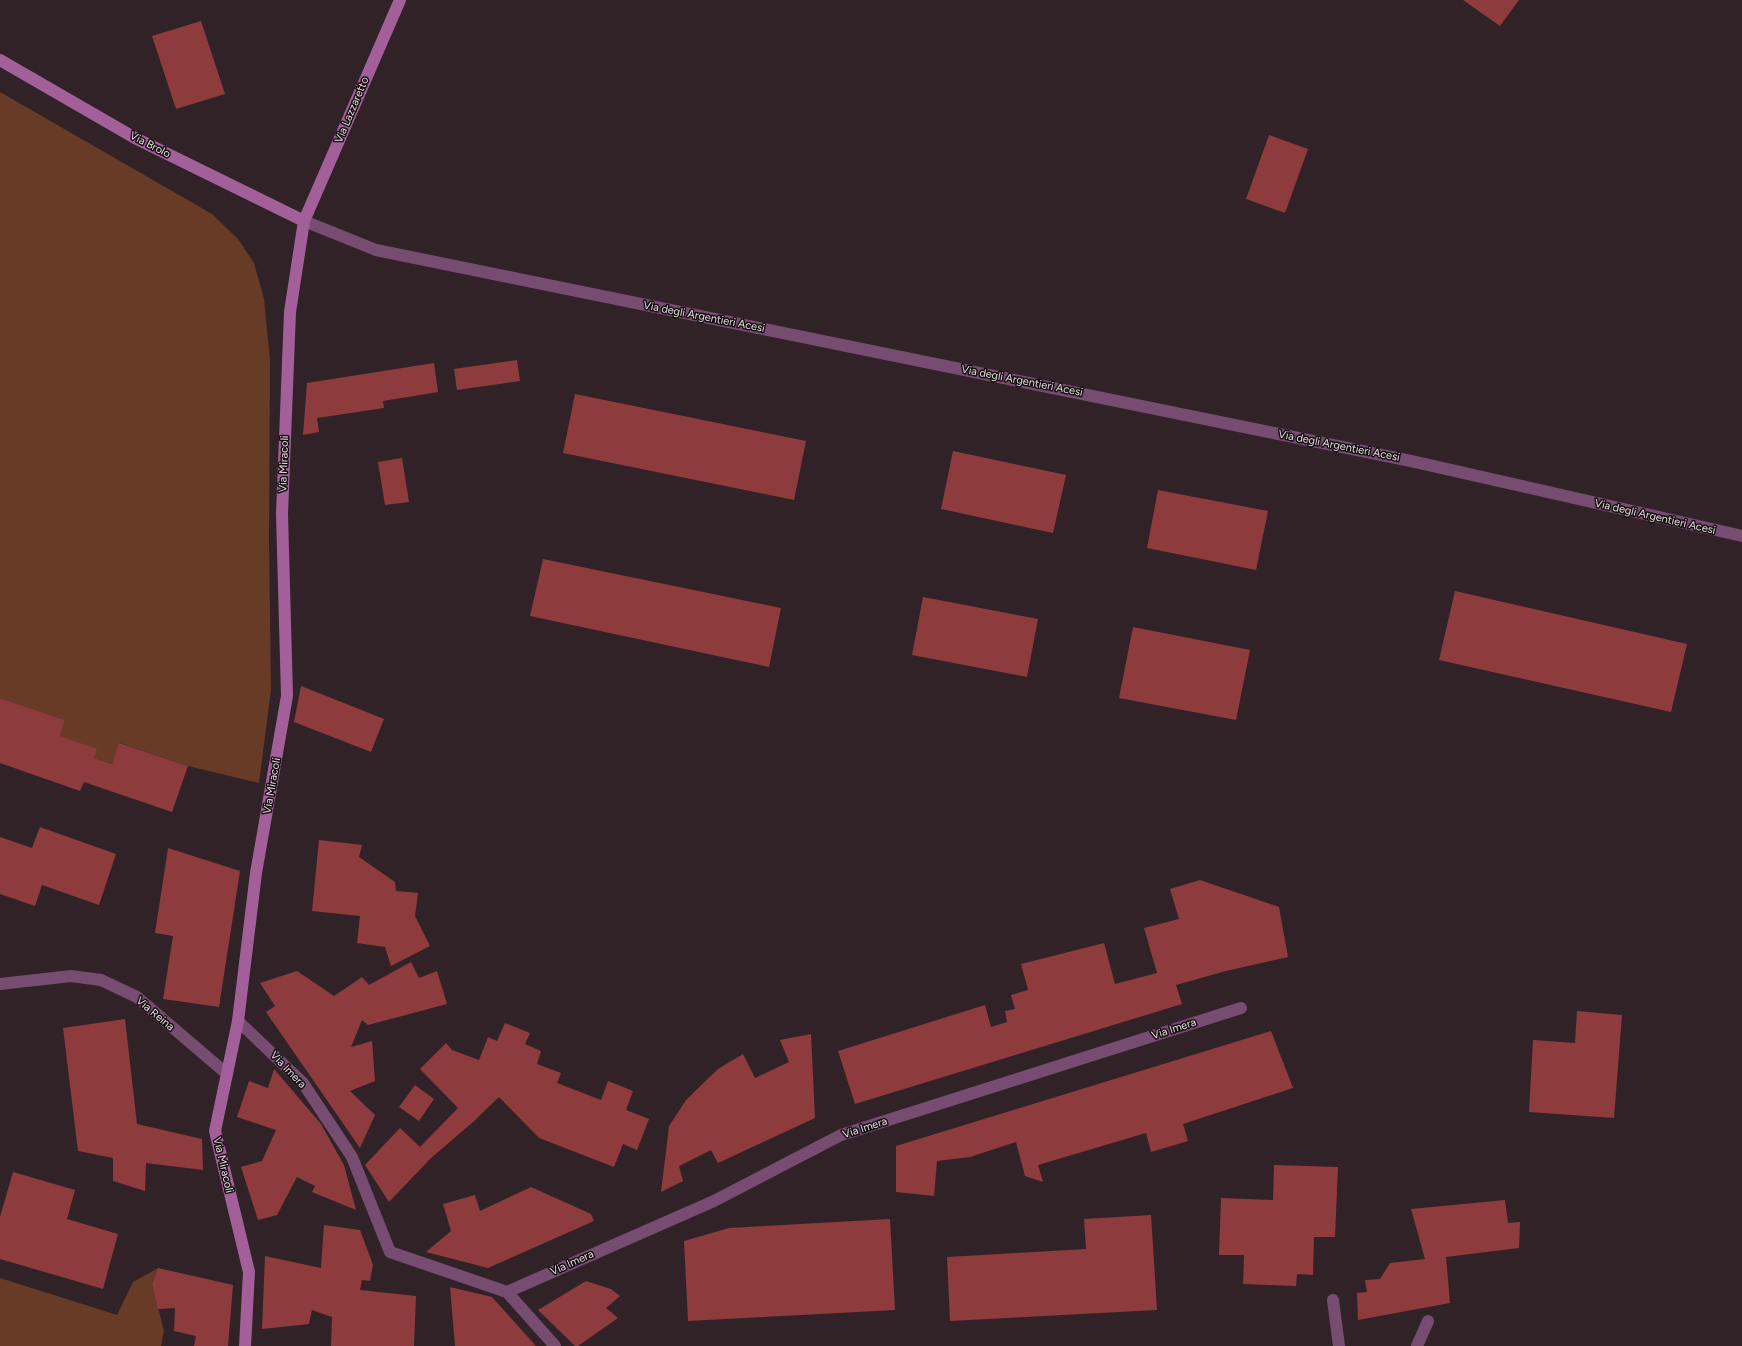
<!DOCTYPE html>
<style>
body{margin:0}
canvas{display:block;background:#302227}
</style>
<canvas width="1742" height="1346"></canvas>
<script>
const g = document.querySelector('canvas').getContext('2d');
g.lineJoin = 'round';
function fillPath(path, color) { g.fillStyle = color; g.fill(path, 'evenodd'); }
function trace(path, color, width, dash) { g.strokeStyle = color; g.lineWidth = width; g.lineCap = dash ? 'butt' : 'round'; g.setLineDash(dash || []); g.stroke(path); }
function drawText(font, color, halo, rows, align = 'center') {
  g.font = font + ' Figtree,sans-serif'; g.lineWidth = 3; g.setLineDash([]); g.textBaseline = 'middle'; g.strokeStyle = halo; g.fillStyle = color; for (const [text, x, y, turn = 0] of rows) {
    g.save(); g.translate(x, y); g.rotate((+turn || 0) * Math.PI / 180); g.textAlign = isNaN(turn) ? turn : align; if (halo) g.strokeText(text, 0, 0); g.fillText(text, 0, 0); g.restore();
  }
}
fillPath(new Path2D(`
 M0 92 212 214 238 239 254 263 264 299 270 360 269 539 271 690 259 783 188 766 120 743 112 764 94 758 60 736 65 720 0 698Z
 M158 1268 152 1284 164 1331 161 1346H0V1278L117 1315 133 1282Z`), '#683b26');
fillPath(new Path2D(`
 M1463 0H1519L1500 26Z
 M201 21 225 94 176 109 152 36Z
 M1269 135 1308 149 1285 213 1246 199Z
 M517 360 520 381 457 390 454 369Z
 M434 363 438 392 383 401 384 408 317 418 319 432 303 435 307 383Z
 M575 394 806 441 794 500 563 453Z
 M953 451 1066 475 1053 533 941 509Z
 M402 458 409 502 385 505 378 462Z
 M1158 490 1268 511 1256 570 1147 548Z
 M543 559 781 608 769 667 530 616Z
 M1455 591 1687 644 1671 712 1439 660Z
 M923 597 1038 619 1027 677 912 655Z
 M1133 627 1250 650 1236 720 1119 698Z
 M301 686 384 719 371 752 294 722Z
 M0 698 65 720 60 736 97 749 94 758 112 764 119 743 188 766 172 812 84 782 80 791 0 763Z
 M40 827 116 854 99 905 42 885 35 906 0 894V837L32 848Z
 M319 840 362 845 359 857 395 882 396 891 418 893 415 916 430 946 391 966 385 947 357 943 360 916 312 911Z
 M168 848 240 871 219 1007 163 999 173 936 155 933Z
 M1200 880 1279 907 1288 957 1226 971 1176 985 1182 1004 855 1104 838 1051 985 1005 991 1027 1007 1022 1005 1011 1015 1009 1011 995 1028 990 1021 964 1104 943 1115 984 1157 973 1144 928 1179 919 1170 889Z
 M411 962 419 978 437 971 447 1004 368 1025 362 1020 351 1047 372 1041 375 1081 350 1091 375 1115 360 1148 266 1012 275 1006 260 983 297 971 334 996 362 977 369 985Z
 M1577 1011 1622 1015 1614 1118 1529 1112 1533 1040 1575 1043Z
 M125 1019 137 1124 202 1139 203 1170 146 1163 145 1191 113 1181V1158L78 1151 63 1028Z
 M505 1023 530 1033 525 1044 541 1051 537 1064 561 1073 557 1083 601 1100 608 1081 633 1091 626 1110 649 1119 637 1150 623 1144 614 1167 539 1138 499 1097 472 1123 431 1158 389 1202 365 1165 400 1128 420 1147 458 1108 420 1069 446 1043 452 1050 479 1060 488 1037 497 1041Z
 M1271 1031 1293 1088 1183 1124 1188 1141 1151 1152 1146 1133 1038 1165 1043 1182 1025 1176 1016 1142 970 1157 937 1161 934 1196 896 1192V1146Z
 M811 1034 815 1118 718 1163 711 1150 679 1166 683 1181 661 1192 669 1126 686 1100 718 1069 743 1054 755 1078 789 1062 780 1040Z
 M274 1069 321 1124 344 1165 356 1210 312 1192 315 1186 297 1177 277 1215 258 1220 241 1167 262 1161 276 1130 237 1117 249 1081 268 1088Z
 M415 1085 434 1099 419 1121 399 1107Z
 M1274 1165 1338 1167 1335 1237H1314L1313 1275 1297 1274 1296 1286 1243 1284 1244 1255H1219L1221 1198 1273 1200Z
 M13 1172 75 1190 67 1219 118 1234 103 1289 0 1259V1217Z
 M531 1187 591 1214 594 1221 488 1268 426 1252 451 1231 443 1204 475 1195 480 1211Z
 M1505 1200 1508 1223 1520 1222 1519 1248 1446 1257 1450 1303 1358 1320 1357 1293 1367 1292 1365 1280 1380 1279 1390 1263 1425 1259 1411 1209Z
 M1151 1215 1157 1310 950 1321 947 1257 1086 1249 1084 1219Z
 M890 1219 895 1310 688 1321 684 1241 729 1228Z
 M324 1225 360 1230 373 1265 370 1281 362 1280 360 1290 416 1296 414 1346H331L332 1317 312 1310 309 1324 262 1329 265 1256 321 1268Z
 M158 1268 233 1285 228 1346H194L196 1336 174 1331 175 1308 158 1309 152 1284Z
 M586 1281 611 1289 620 1296 606 1308 618 1318 578 1346H575L538 1310Z
 M450 1287 492 1297 536 1346H455Z`), '#8d3b3d');
trace(new Path2D(`
 M304 221 376 250 1411 461 1742 536
 M0 984 71 976 101 980 137 997 227 1074
 M238 1021 303 1083 352 1157 390 1252 507 1292 555 1346
 M507 1292 714 1201 841 1135 1241 1008
 M1333 1300 1339 1346
 M1417 1346 1428 1321`), '#764c70', 12);
trace(new Path2D(`
 M0 60 135 138 304 221
 M245 1346 249 1272 215 1131 238 1021 256 873 287 696 282 514 290 312 304 221 400 0`), '#a35f9a', 12);
drawText('11px', '#e7dee1', '#140d0f', [
 ["Via Lazzaretto",352,110,-67],
 ["Via Brolo",150,145,27],
 ["Via degli Argentieri Acesi",704,317,11],
 ["Via degli Argentieri Acesi",1022,381,11],
 ["Via degli Argentieri Acesi",1339,446,11],
 ["Via Miracoli",284,464,-88],
 ["Via degli Argentieri Acesi",1655,517,13],
 ["Via Miracoli",272,786,-80],
 ["Via Reina",155,1014,40],
 ["Via Imera",1174,1029,-18],
 ["Via Imera",288,1070,46],
 ["Via Imera",865,1128,-18],
 ["Via Miracoli",223,1165,77],
 ["Via Imera",572,1263,-24]
]);
</script>
